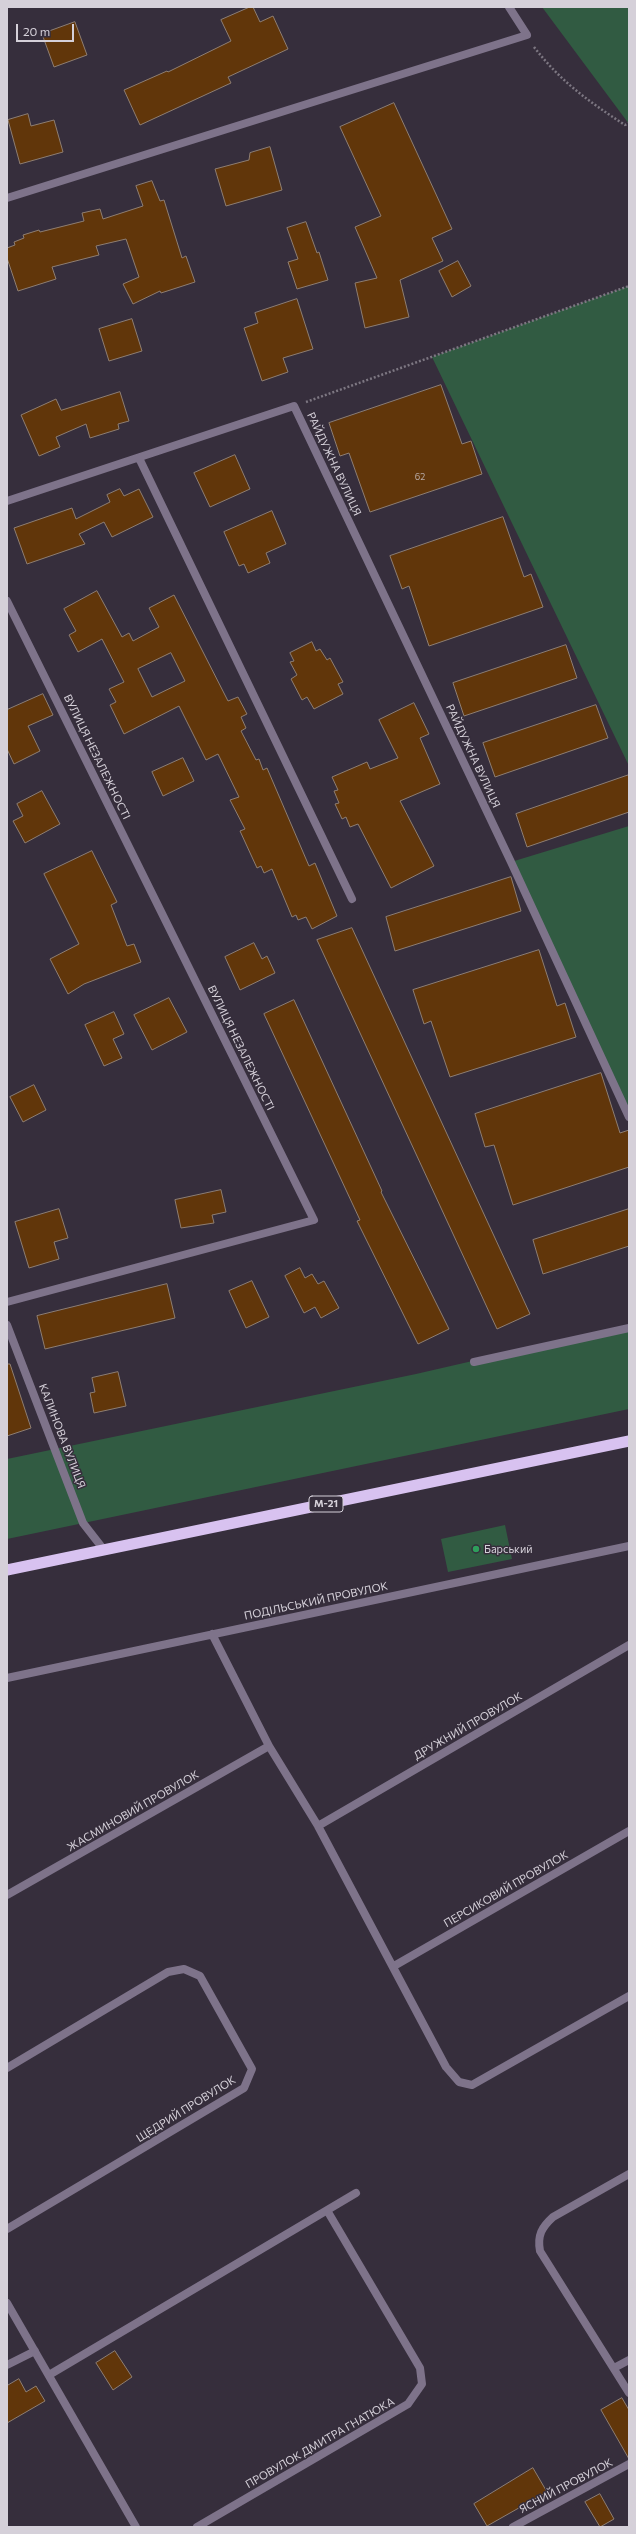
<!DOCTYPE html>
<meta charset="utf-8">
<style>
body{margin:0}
#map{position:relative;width:636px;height:2534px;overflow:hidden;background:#362e3c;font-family:Commissioner,sans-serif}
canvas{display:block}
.frame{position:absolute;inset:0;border:8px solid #d5d0d9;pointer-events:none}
.scale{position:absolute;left:16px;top:24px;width:58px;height:18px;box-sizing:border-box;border:2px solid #d5d0d9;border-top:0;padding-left:5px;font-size:12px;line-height:14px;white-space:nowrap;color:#d5d0d9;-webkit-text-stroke:3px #362e3c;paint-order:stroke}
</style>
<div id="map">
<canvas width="636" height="2534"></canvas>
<div class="frame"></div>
<div class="scale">20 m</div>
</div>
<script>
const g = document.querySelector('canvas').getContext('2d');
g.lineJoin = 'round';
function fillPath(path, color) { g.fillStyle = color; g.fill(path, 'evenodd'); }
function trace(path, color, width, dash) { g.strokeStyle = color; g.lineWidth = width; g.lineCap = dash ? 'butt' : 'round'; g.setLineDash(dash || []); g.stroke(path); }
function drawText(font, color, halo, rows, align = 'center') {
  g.font = font + ' Commissioner,sans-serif'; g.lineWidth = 3; g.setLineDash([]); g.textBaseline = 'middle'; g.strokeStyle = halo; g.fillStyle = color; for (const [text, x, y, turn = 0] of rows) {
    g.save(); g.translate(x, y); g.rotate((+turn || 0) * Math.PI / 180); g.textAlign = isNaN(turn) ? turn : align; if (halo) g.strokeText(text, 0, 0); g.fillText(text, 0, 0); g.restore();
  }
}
fillPath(new Path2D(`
 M542 7H629V124Z
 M629 286V766L432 357Z
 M629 826V1117L511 862Z
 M629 1325V1409L7 1539V1459L416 1374Z
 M505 1525 512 1559 448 1572 441 1539Z`), '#315b42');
const building = new Path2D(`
 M250 7H253L260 22 273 16 288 49 228 77 231 83 140 125 124 90 167 71 168 72 231 41 221 20Z
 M75 22 87 55 54 67 42 34Z
 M394 103 452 229 432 238 443 261 400 280 409 317 365 328 355 283 377 278 355 227 381 216 340 127Z
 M28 114 31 126 54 120 63 152 20 164 8 120Z
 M270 147 282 190 226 206 215 169 249 160 250 153Z
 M152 181 160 201 164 200 182 258 186 256 195 282 161 293 160 291 133 304 123 284 139 277 126 239 96 246 99 255 52 267 56 279 18 291 7 258V248L15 245 14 242 24 238 23 235 39 230 40 232 84 221 82 213 100 209 103 219 143 206 136 186Z
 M306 222 317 253 319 252 328 280 297 289 288 262 298 259 287 228Z
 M458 261 471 286 452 297 439 271Z
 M297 299 313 349 283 358 288 372 262 381 244 328 258 323 255 313Z
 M132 319 142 351 109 361 99 329Z
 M441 385 462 444 471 441 482 474 370 512 349 453 340 456 329 423Z
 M120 392 129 421 118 424 119 429 90 438 86 424 56 437 60 447 39 456 21 415 56 399 61 410Z
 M235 455 250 489 210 507 194 473Z
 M120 489 124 496 139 489 153 517 112 537 104 522 79 534 85 544 27 564 14 528 72 508 76 519 110 502 107 495Z
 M272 511 286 544 266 553 270 563 248 573 244 564 239 566 224 532Z
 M503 517 524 577 531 574 543 607 429 646 409 586 402 589 390 556Z
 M97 591 122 637 129 633 133 641 159 627 149 608 174 595 228 701 238 697 247 714 241 717 246 728 241 731 256 760 259 759 263 770 267 768 309 866 315 863 337 916 312 929 306 917 298 920 296 915 292 917 272 869 264 873 261 866 257 868 240 831 245 829 230 800 239 797 218 754 206 760 179 706 124 734 110 705 116 702 109 689 124 682 102 639 78 652 69 635 76 631 64 609ZM171 653 185 681 152 697 138 669Z
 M312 642 316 651 320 649 327 660 330 658 343 682 338 684 343 694 314 709 307 697 302 700 291 679 297 675 290 662 294 661 290 653Z
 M566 645 577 678 464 716 453 683Z
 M43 694 53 715 28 726 40 751 14 764 7 749V710Z
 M414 703 429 734 420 738 440 784 400 801 434 866 391 888 358 824 350 827 346 817 342 819 335 804 339 803 334 791 338 790 332 777 367 762 370 769 398 758 379 720Z
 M596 705 608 738 495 777 483 743Z
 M183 758 194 781 163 796 152 772Z
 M629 775V812L527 847 516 814Z
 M42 791 60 824 25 843 13 821 23 816 17 804Z
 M92 851 117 902 111 905 127 946 134 944 141 962 84 984 68 994 50 959 79 944 44 874Z
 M511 877 521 911 395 951 386 917Z
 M352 928 530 1314 497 1329 317 940Z
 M254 943 262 959 267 956 275 973 240 990 225 957Z
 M539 950 557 1006 565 1003 576 1037 450 1077 431 1021 424 1024 413 990Z
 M169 998 187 1032 152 1050 134 1015Z
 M294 1000 382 1191 381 1192 449 1329 418 1344 357 1221 360 1220 264 1014Z
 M114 1012 124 1034 113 1039 122 1058 104 1066 85 1025Z
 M601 1073 620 1133 629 1130V1167L513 1205 494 1145 485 1147 475 1114Z
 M34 1085 46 1110 23 1122 10 1097Z
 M221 1190 226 1212 212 1215 214 1223 181 1228 175 1200Z
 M59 1209 68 1238 54 1242 59 1259 29 1268 15 1222Z
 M629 1209V1246L543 1274 533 1240Z
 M300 1268 305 1278 312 1274 318 1284 324 1281 339 1308 321 1318 315 1307 304 1313 285 1276Z
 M252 1281 269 1317 246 1328 229 1291Z
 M167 1284 175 1318 45 1349 37 1316Z
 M7 1364H10L31 1428 7 1436Z
 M118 1372 126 1406 94 1413 90 1393 95 1392 92 1378Z
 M115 2351 132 2377 113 2390 96 2363Z
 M19 2379 26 2392 36 2386 45 2401 7 2423V2386Z
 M622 2398 629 2410V2459L601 2410Z
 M533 2468 547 2492 487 2526 474 2504Z
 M600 2494 614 2519 600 2527 585 2502Z`);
fillPath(building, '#61360a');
trace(building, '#8e7e72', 1);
trace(new Path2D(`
 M534 47C561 82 588 101 625 125L629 123
 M306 402 629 286`), '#7d7782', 2.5, [2, 2]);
trace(new Path2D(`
 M474 1362 629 1328`), '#7e738a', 8);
trace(new Path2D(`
 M7 198 527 35 509 7
 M139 458 352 899
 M7 501 294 406 511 862 629 1117
 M7 601 314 1220 7 1302
 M7 1325 83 1523 104 1550
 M212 1634 269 1746 318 1826 446 2067 459 2082 472 2085 629 1996
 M7 1678 629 1546
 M318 1826 629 1645
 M7 1895 269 1746
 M394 1966 629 1831
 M7 2068 168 1972 184 1969 200 1976 252 2069 244 2088 7 2229
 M629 2174 553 2217C542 2227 537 2235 540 2251L629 2393
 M7 2303 136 2527
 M7 2365 35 2351
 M614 2368 629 2360
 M49 2375 356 2193
 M197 2527 408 2404 422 2384 420 2368 328 2212
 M513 2527 629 2464`), '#7e738a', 8);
trace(new Path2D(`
 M7 1570 629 1441`), '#d8c2f0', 11);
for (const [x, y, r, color] of [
 [476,1549,4,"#2e9e5b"]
]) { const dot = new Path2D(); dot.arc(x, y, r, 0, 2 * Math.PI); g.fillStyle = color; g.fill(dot); trace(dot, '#362e3c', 1.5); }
drawText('9px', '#b8aaa5', null, [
 ["62",420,477]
]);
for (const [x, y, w] of [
 [326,1504,34]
]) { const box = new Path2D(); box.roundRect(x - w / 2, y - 8, w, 16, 3); g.fillStyle = '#362e3c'; g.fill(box); trace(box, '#d5d0d9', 1); }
drawText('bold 10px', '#d5d0d9', null, [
 ["М-21",326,1504]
]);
drawText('11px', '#d5d0d9', '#362e3c', [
 ["РАЙДУЖНА ВУЛИЦЯ",334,464,65],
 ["РАЙДУЖНА ВУЛИЦЯ",473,756,65],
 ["ВУЛИЦЯ НЕЗАЛЕЖНОСТІ",97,757,64],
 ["ВУЛИЦЯ НЕЗАЛЕЖНОСТІ",241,1048,64],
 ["КАЛИНОВА ВУЛИЦЯ",62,1436,69],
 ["ПОДІЛЬСЬКИЙ ПРОВУЛОК",316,1601,-12],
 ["ДРУЖНИЙ ПРОВУЛОК",468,1726,-30],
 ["ЖАСМИНОВИЙ ПРОВУЛОК",133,1811,-30],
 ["ПЕРСИКОВИЙ ПРОВУЛОК",506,1889,-30],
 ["ЩЕДРИЙ ПРОВУЛОК",186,2109,-32],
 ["ПРОВУЛОК ДМИТРА ГНАТЮКА",320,2443,-30],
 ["ЯСНИЙ ПРОВУЛОК",566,2486,-28]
]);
drawText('11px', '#d5d0d9', '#362e3c', [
 ["Барський",484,1549]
], 'left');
</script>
